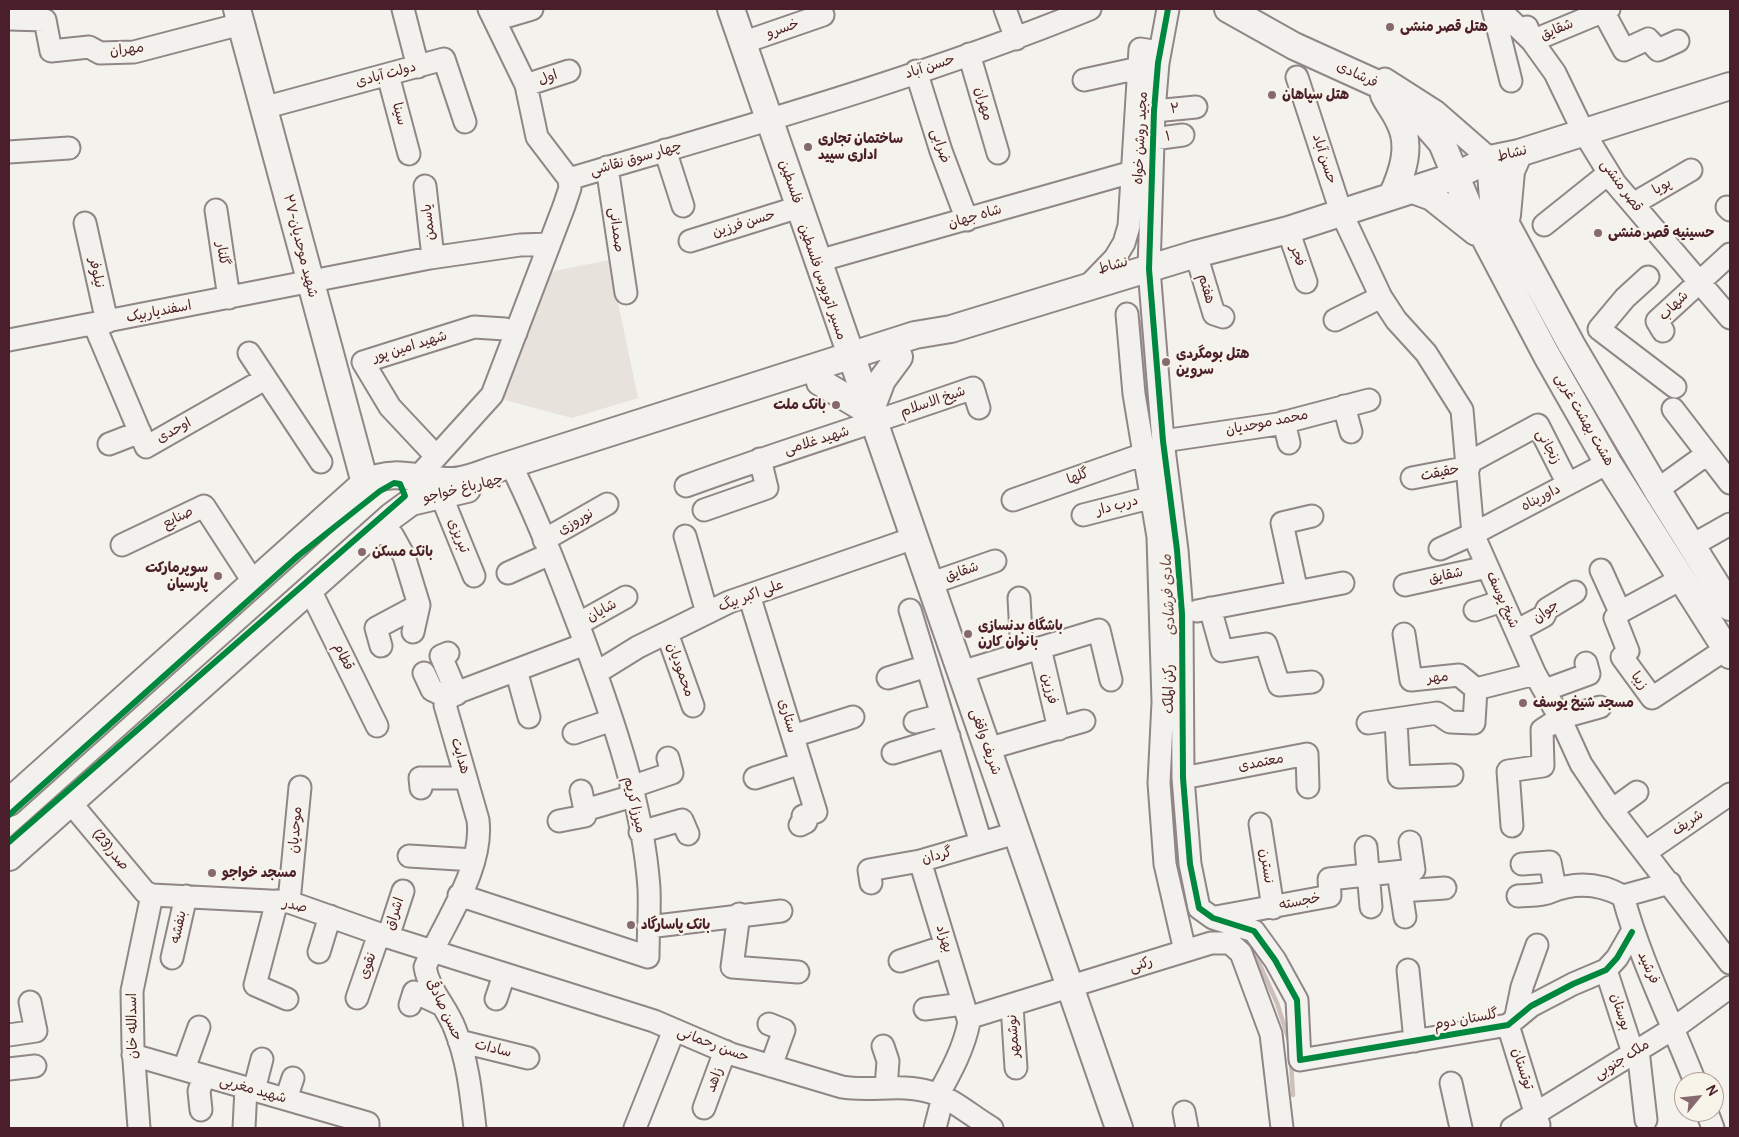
<!DOCTYPE html>
<meta charset="utf-8">
<style>
body{margin:0}
#map{position:relative;width:1739px;height:1137px;overflow:hidden;background:#f4f2ec;font-family:Pangolin,sans-serif}
canvas{display:block}
.frame{position:absolute;inset:0;border:10px solid #4a1f2b;pointer-events:none}
.north{position:absolute;left:1674px;top:1072px;width:50px;height:50px;box-sizing:border-box;background:#f7f3e8;border:1px solid #b29e9c;border-radius:50%;rotate:62deg;font-size:14px;font-weight:700;line-height:20px;text-align:center;color:#4a1f2b}
.north::after{content:'';display:block;margin:auto;width:18px;height:22px;background:#86696f;clip-path:polygon(50% 0,100% 100%,50% 72%,0 100%)}
</style>
<div id="map">
<canvas width="1739" height="1137"></canvas>
<div class="frame"></div>
<div class="north">N</div>
</div>
<script>
const g = document.querySelector('canvas').getContext('2d');
g.lineJoin = 'round';
function fillPath(path, color) { g.fillStyle = color; g.fill(path, 'evenodd'); }
function trace(path, color, width, dash) { g.strokeStyle = color; g.lineWidth = width; g.lineCap = dash ? 'butt' : 'round'; g.setLineDash(dash || []); g.stroke(path); }
function drawText(font, color, halo, rows, align = 'center') {
  g.font = font + ' Pangolin,"Playpen Sans Arabic",sans-serif'; g.lineWidth = 4.5; g.setLineDash([]); g.textBaseline = 'middle'; g.strokeStyle = halo; g.fillStyle = color; for (const [text, x, y, turn = 0] of rows) {
    g.save(); g.translate(x, y); g.rotate((+turn || 0) * Math.PI / 180); g.textAlign = isNaN(turn) ? turn : align; if (halo) g.strokeText(text, 0, 0); g.fillText(text, 0, 0); g.restore();
  }
}
fillPath(new Path2D(`
 M609 260 638 398 572 418 501 399 549 272Z`), '#e7e2db');
trace(new Path2D(`
 M1140 322 1149 400
 M1175 806 1176 842 1180 861
 M1249 949 1255 954 1277 1003 1290 1044
 M1291 1062 1293 1095`), '#cdc0bc', 4.5);
const minor = new Path2D(`
 M403 9 418 67
 M489 9 526 85 537 137 569 179
 M1005 9 1016 39
 M1168 9 1158 63 1154 111 1149 269 1163 441 1177 550 1182 614 1183 778 1190 864 1199 908 1213 918 1254 931 1275 960 1297 1000 1300 1060 1508 1025 1531 1006 1573 984 1606 970 1617 958 1632 932
 M1493 9 1511 81
 M1499 9 1532 41 1555 73 1583 131 1615 183 1730 318
 M1603 11 1624 50 1648 39 1658 50 1678 41
 M9 19 45 20 51 51 89 47 100 53 134 52 241 24
 M495 20 532 9
 M1527 27 1532 41 1609 9
 M742 43 823 15
 M969 54 998 153
 M916 71 941 151 967 220
 M388 75 409 154
 M1297 77 1341 212 1381 297 1396 320 1426 353 1462 410 1473 534 1535 674 1560 718 1581 764 1612 810 1730 963
 M1385 79 1435 111 1490 159
 M1084 80 1139 68
 M526 85 569 71
 M263 108 444 59 465 122
 M1154 111 1196 107
 M1153 139 1183 135
 M665 150 683 206
 M9 152 69 148
 M607 167 626 293
 M425 186 433 257
 M1633 204 1691 170
 M1727 207 1730 210
 M216 210 229 298
 M85 223 107 322
 M1544 225 1609 173
 M1288 230 1306 282
 M690 241 799 207
 M1196 254 1214 314 1223 317
 M818 261 1132 172
 M1648 277 1625 298 1599 329 1675 387
 M1087 287 1115 258 1124 243 1129 226 1140 49 1160 52
 M1127 314 1134 394 1158 537 1163 702 1159 783 1165 864 1185 951
 M1335 320 1381 297
 M94 324 146 447 265 379
 M1663 331 1657 321 1730 254
 M9 340 430 258 520 245 549 244
 M249 353 321 462
 M1344 406 1351 432
 M1673 409 1730 483
 M1284 422 1289 443
 M1163 441 1278 424 1369 400
 M109 444 140 432
 M436 456 390 407 363 362 474 327 505 329 516 333
 M1468 463 1538 425 1568 484
 M417 478 492 395 564 206 570 188 569 179C744 127 921 78 1090 9
 M1412 478 1469 467
 M686 486C781 451 877 422 973 388L979 408
 M1657 490 1707 454
 M441 495 474 576
 M1013 500 1144 454H1157
 M704 510 767 488 760 459
 M1083 515 1165 494
 M380 526 386 535 393 536 404 556 419 605
 M685 536 707 613
 M544 540 607 504
 M122 545 204 506 254 583
 M1691 546 1730 524
 M1440 549 1473 534 1608 463
 M1601 570 1620 612 1615 618 1628 651 1622 657 1652 698 1726 649
 M508 573 550 554
 M929 584 995 561
 M1405 585 1487 567
 M309 588 377 726
 M1297 592 1282 523 1312 516
 M749 595 816 812 803 816 806 822 800 825
 M1019 598 1022 653
 M1210 608 1222 651 1266 644 1279 685 1312 682
 M910 610 981 843
 M1475 610 1502 601
 M1197 611 1343 583
 M1620 612 1681 579
 M578 624 626 597
 M1516 631 1544 616 1547 609 1575 592
 M667 633 693 706
 M1404 634 1411 680 1459 675 1476 689
 M381 646 376 628 419 605 413 632
 M1040 648 1059 729
 M448 653 441 656 457 694
 M516 670 529 717
 M961 672 1099 630 1111 680
 M424 673 432 690 449 698
 M596 673 638 647 729 602 914 538
 M888 678 927 666
 M1545 690 1589 674 1586 663
 M1396 721 1399 777 1452 775
 M915 722 942 715
 M1368 723 1437 713 1450 722 1474 723 1476 689 1535 674
 M574 733 612 720
 M793 736 853 717
 M987 749 1084 721
 M893 753 949 736
 M755 778 801 763
 M1183 778 1307 754 1308 787
 M631 787 672 773 668 758
 M421 788 420 778H466
 M581 791 585 810
 M70 802 145 892 152 895 289 902 388 937 654 1021 731 1054 842 1087C871 1092 901 1083 930 1092 954 1099 971 1116 992 1128
 M1612 810 1637 792
 M559 821 585 816V810L633 796
 M1260 824 1273 908
 M1512 826 1508 771 1543 766 1542 730 1560 718 1600 707
 M640 832 682 820 688 834
 M1366 847 1371 907
 M1646 852 1730 794
 M409 856 474 860
 M920 861 969 1022C964 1048 951 1072 938 1095
 M1522 864 1550 862 1555 888
 M1398 872 1405 917
 M871 883 869 870 920 861 1016 833
 M1401 891 1445 888
 M459 895 648 957C648 934 650 911 649 888 643 804 613 719 584 640 563 585 542 529 516 475
 M1518 896C1528 895 1542 896 1550 892 1574 882 1599 883 1623 896
 M1623 896C1640 960 1671 1020 1695 1082
 M1623 896 1670 883
 M277 901 255 985 287 999
 M289 902 300 787
 M739 914 732 967 798 972
 M1216 917 1330 896 1329 879 1414 870 1410 842
 M648 927 781 911
 M388 937 403 891
 M319 952 330 916
 M172 958 186 896
 M900 961 946 946
 M1408 970 1415 1041
 M1606 970 1633 1053
 M357 998 379 934
 M496 999 504 975
 M410 1005 414 992 442 1005
 M1012 1005 1016 1068
 M925 1009 963 1004
 M1516 1016 1522 987 1537 945
 M968 1018 1211 943H1230L1241 953 1271 1034 1282 1128
 M769 1024 784 1030 771 1066
 M1508 1025 1539 1125
 M9 1035 36 1031 30 1002
 M459 1041 528 1058
 M883 1046 888 1061 886 1088
 M1638 1050 1646 1120
 M133 1055 368 1123V1128
 M9 1069 35 1066
 M184 1069 199 1027
 M1451 1083 1461 1128
 M254 1090 262 1059
 M286 1099 293 1078
 M704 1108 725 1051
 M201 1110 199 1091 204 1076
 M1184 1112 1187 1128
 M1707 1112 1713 1128
 M139 1128 133 1047 132 991 152 895
 M244 1128 246 1088
 M475 1128C471 1094 468 1061 455 1029 447 1007 429 991 425 967 444 922 484 869 478 820L445 705 449 698 461 691 585 644
 M635 1128 674 1030
 M935 1128 943 1097
 M1512 1128 1674 1028 1730 987`);
const major = new Path2D(`
 M237 9 365 483
 M731 9 1119 1128
 M1228 9 1294 46 1380 85 1423 121 1442 143 1470 210 1547 356 1608 463 1730 655
 M1384 95C1389 105 1396 113 1400 123 1412 147 1402 174 1392 196
 M1490 159 1493 199 1507 226 1571 344 1657 490 1730 607
 M1413 190 1432 197 1476 232
 M1507 215 1511 171 1519 153
 M820 382 870 412 882 380 899 357
 M9 802 365 483C396 467 419 481 452 481 466 481 483 473 496 469L915 335 951 329 1196 254 1288 230 1455 176 1490 159 1519 153 1730 86
 M9 857 392 516 411 502 467 489`);
trace(minor, '#8f8685', 25);
trace(major, '#8f8685', 30);
trace(minor, '#f2f1ed', 21);
trace(major, '#f2f1ed', 26);
trace(new Path2D(`
 M1168 9 1158 63 1154 111 1149 269 1163 441 1177 550 1182 614 1183 778 1190 864 1199 908 1213 918 1254 931 1275 960 1297 1000 1300 1060 1508 1025 1531 1006 1573 984 1606 970 1617 958 1632 932
 M9 815 298 556 380 491 394 483 400 484 405 496 9 842`), '#00873e', 6);
for (const [x, y, r, color] of [
 [1390,27,5,"#86696f"],
 [1272,95,5,"#86696f"],
 [808,147,5,"#86696f"],
 [1598,233,5,"#86696f"],
 [1166,362,5,"#86696f"],
 [836,405,5,"#86696f"],
 [362,552,5,"#86696f"],
 [218,576,5,"#86696f"],
 [968,634,5,"#86696f"],
 [1523,703,5,"#86696f"],
 [212,873,5,"#86696f"],
 [631,925,5,"#86696f"]
]) { const dot = new Path2D(); dot.arc(x, y, r, 0, 2 * Math.PI); g.fillStyle = color; g.fill(dot); trace(dot, '#f7f3e8', 2); }
drawText('bold 14px', '#4a1f2b', '#f7f3e8', [
 ["هتل قصر منشی",1400,27],
 ["هتل سپاهان",1282,95],
 ["ساختمان تجاری",818,139],
 ["اداری سپید",818,155],
 ["حسینیه قصر منشی",1608,233],
 ["هتل بومگردی",1176,354],
 ["سروین",1176,370],
 ["بانک ملت",826,405,"right"],
 ["بانک مسکن",372,552],
 ["سوپرمارکت",208,568,"right"],
 ["پارسیان",208,584,"right"],
 ["باشگاه بدنسازی",978,626],
 ["بانوان کارن",978,642],
 ["مسجد شیخ یوسف",1533,703],
 ["مسجد خواجو",222,873],
 ["بانک پاسارگاد",641,925]
], 'left');
drawText('14px', '#4a1f2b', '#f7f3e8', [
 ["خسرو",783,29,-19],
 ["شقایق",1557,30,-23],
 ["مهران",127,50,-7],
 ["حسن آباد",930,67,-18],
 ["دولت آبادی",386,75,-15],
 ["فرشادی",1357,75,25],
 ["اول",548,78,-19],
 ["مهران",983,104,74],
 ["۲",1175,109,-5],
 ["سینا",399,114,75],
 ["۱",1168,137,-8],
 ["مجید روشن خواه",1141,138,-87],
 ["ضرابی",940,146,71],
 ["نشاط",1512,154,-14],
 ["چهار سوق نقاشی",636,159,-16],
 ["حسن آباد",1324,159,72],
 ["فلسطین",790,182,71],
 ["قصر منشی",1621,186,54],
 ["پویا",1662,187,-30],
 ["شاه جهان",975,217,-16],
 ["یاسمن",429,222,-96],
 ["حسن فرزین",744,224,-17],
 ["صمدانی",616,230,82],
 ["۲۷-شهید موحدیان",300,246,76],
 ["گلنار",222,254,81],
 ["فجر",1297,256,71],
 ["نشاط",1113,266,-16],
 ["نیلوفر",96,273,78],
 ["مسیر اتوبوس فلسطین",822,282,71],
 ["هفتم",1206,289,74],
 ["شهاب",1674,306,-46],
 ["اسفندیاربیک",159,312,-11],
 ["شهید امین پور",410,347,-17],
 ["شیخ الاسلام",933,402,-19],
 ["هشت بهشت غربی",1584,420,60],
 ["محمد موحدیان",1267,423,-11],
 ["اوحدی",174,431,-29],
 ["شهید غلامی",817,441,-17],
 ["زنجانی",1548,447,61],
 ["حقیقت",1440,473,-11],
 ["گلها",1078,477,-20],
 ["چهارباغ خواجو",463,489,-14],
 ["داورپناه",1541,498,-28],
 ["درب دار",1117,506,-15],
 ["صنایع",178,518,-26],
 ["نوروزی",576,522,-30],
 ["تبریزی",458,536,68],
 ["شقایق",962,572,-19],
 ["شقایق",1446,576,-12],
 ["علی اکبر بیگ",751,596,-20],
 ["شیخ یوسف",1502,600,66],
 ["شایان",602,611,-29],
 ["جوان",1546,612,-37],
 ["قطام",343,657,64],
 ["محمودیان",680,670,70],
 ["مهر",1438,678,-6],
 ["زیبا",1639,681,53],
 ["فرزین",1049,689,77],
 ["رکن الملک",1169,689,-90],
 ["ستاری",787,716,73],
 ["شریف واقفی",985,742,71],
 ["هدایت",460,756,74],
 ["معتمدی",1261,763,-11],
 ["میرزا کریم",634,805,77],
 ["شریف",1688,823,-35],
 ["موحدیان",296,830,-85],
 ["(23)صدر",110,850,50],
 ["گردان",937,856,-15],
 ["نسترن",1266,866,82],
 ["خجسته",1300,902,-11],
 ["صدر",295,906,14],
 ["اشراق",395,914,-72],
 ["بنفشه",179,927,-78],
 ["بهزاد",944,939,73],
 ["رکنی",1141,965,-18],
 ["نقوی",368,966,-71],
 ["فرشید",1648,968,66],
 ["حسن صادقی",444,1010,65],
 ["بوستان",1620,1012,72],
 ["گلستان دوم",1466,1020,-10],
 ["اسدالله خان",133,1026,-91],
 ["نوشمهر",1014,1036,-94],
 ["حسن رحمانی",713,1045,21],
 ["سادات",493,1049,14],
 ["ملک جنوبی",1622,1060,-32],
 ["توتستان",1522,1069,72],
 ["زاهد",715,1080,-70],
 ["شهید مغربی",253,1090,16]
]);
drawText('italic 15px', '#6c4950', '#f7f3e8', [
 ["مادی فرشادی",1169,595,-93]
]);
</script>
